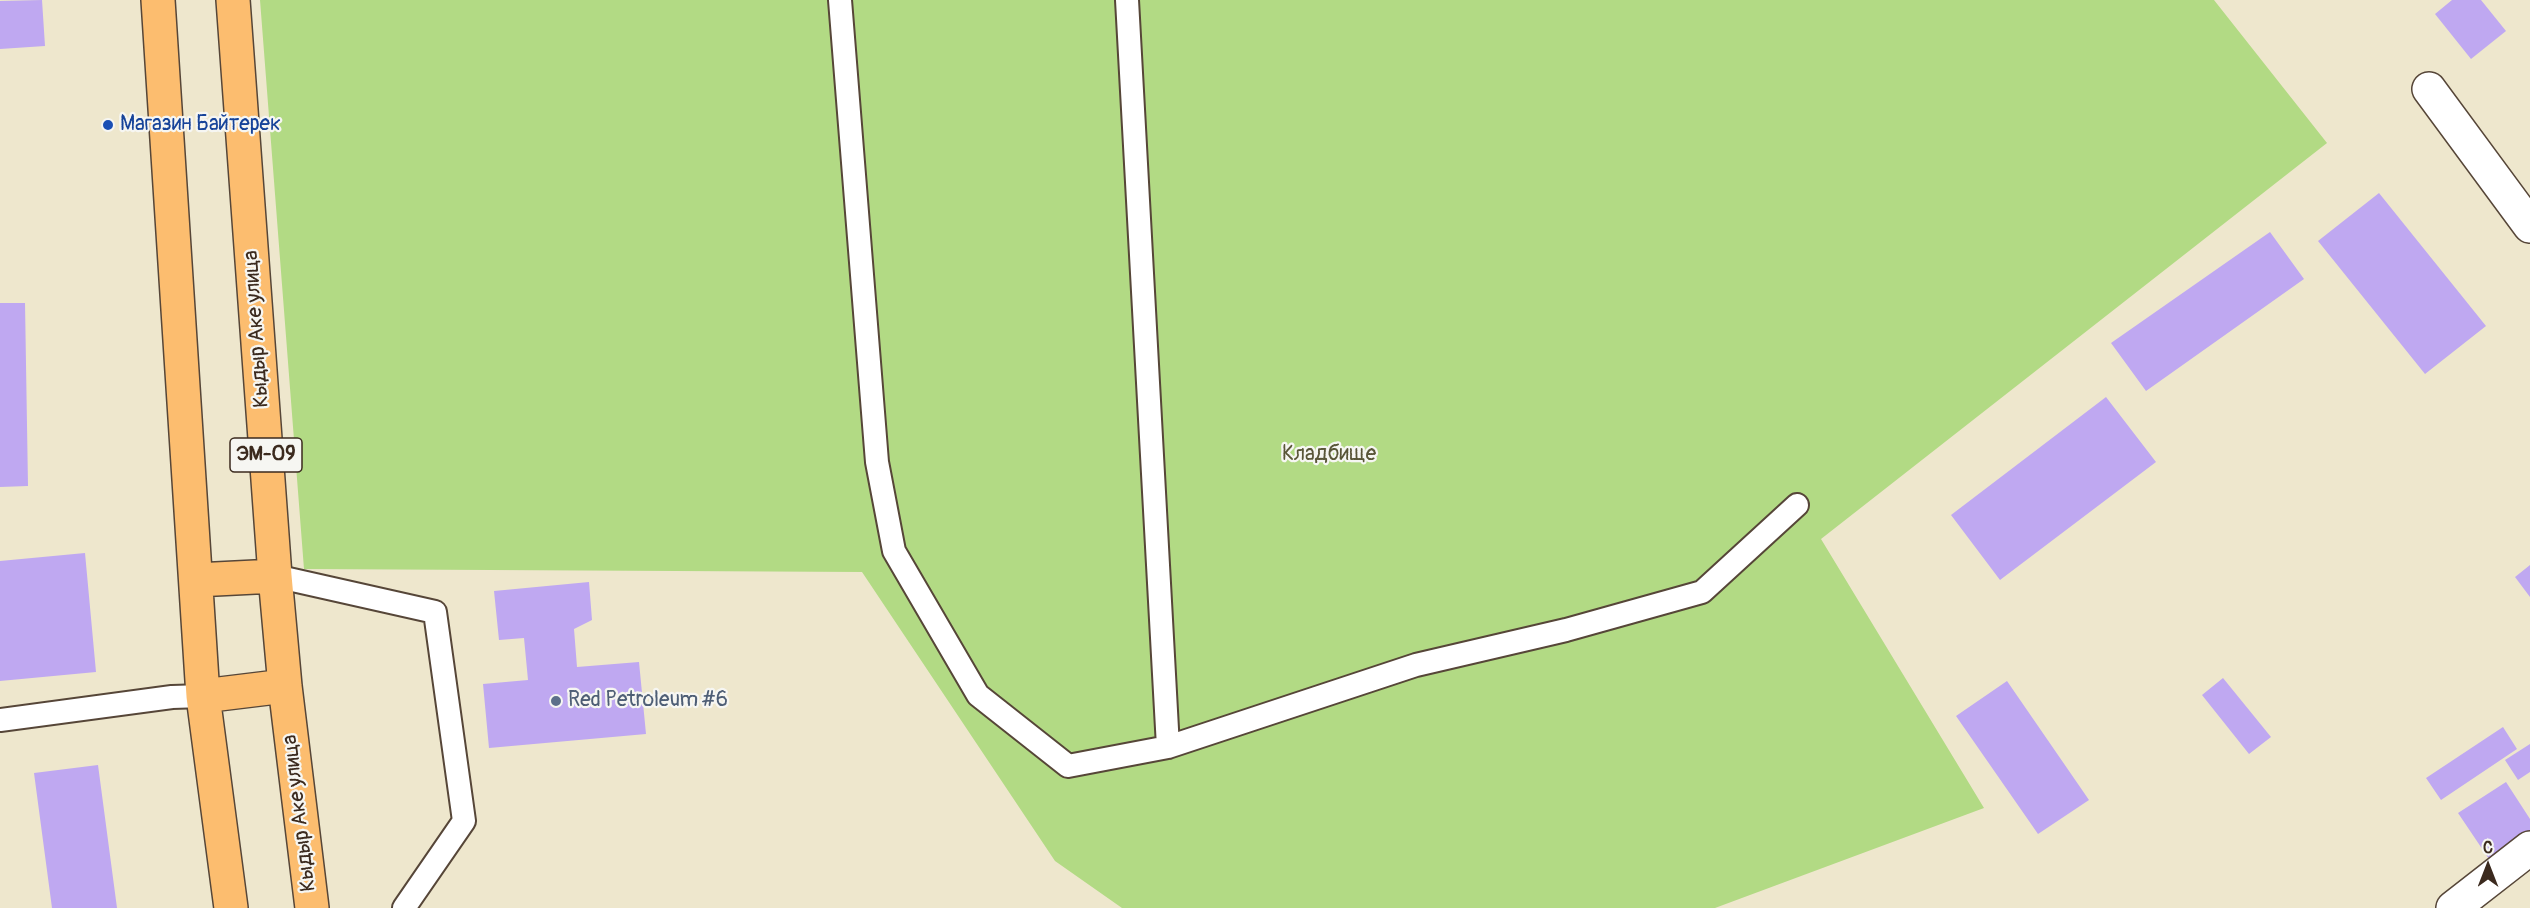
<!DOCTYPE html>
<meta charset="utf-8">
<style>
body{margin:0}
#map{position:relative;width:2530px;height:908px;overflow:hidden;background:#eee7cd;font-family:Pangolin,sans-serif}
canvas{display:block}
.north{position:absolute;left:2458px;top:836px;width:60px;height:60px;-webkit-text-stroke:4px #f6f6f2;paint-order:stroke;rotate:0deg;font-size:16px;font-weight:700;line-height:24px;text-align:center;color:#3b2a1e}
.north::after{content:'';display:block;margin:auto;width:21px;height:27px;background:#3b2a1e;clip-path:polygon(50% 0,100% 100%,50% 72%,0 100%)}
</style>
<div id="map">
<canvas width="2530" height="908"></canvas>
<div class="north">С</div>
</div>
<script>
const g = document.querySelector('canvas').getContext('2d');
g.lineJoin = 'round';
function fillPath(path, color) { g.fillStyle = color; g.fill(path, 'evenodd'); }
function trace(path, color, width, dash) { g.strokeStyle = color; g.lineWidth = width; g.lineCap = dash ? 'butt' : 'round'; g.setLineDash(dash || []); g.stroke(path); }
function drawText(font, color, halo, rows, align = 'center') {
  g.font = font + ' Pangolin,sans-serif'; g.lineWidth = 4.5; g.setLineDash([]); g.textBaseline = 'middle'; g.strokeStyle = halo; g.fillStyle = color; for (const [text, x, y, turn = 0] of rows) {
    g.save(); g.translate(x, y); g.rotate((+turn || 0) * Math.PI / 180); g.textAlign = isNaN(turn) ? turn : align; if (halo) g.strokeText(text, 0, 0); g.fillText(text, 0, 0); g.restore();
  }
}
fillPath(new Path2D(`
 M260 0H2214L2327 143 1821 539 1984 808 1715 908H1122L1055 861 862 572 304 569Z`), '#b2da84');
fillPath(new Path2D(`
 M42 0 45 46 0 49V1Z
 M2452 0H2481L2506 31 2471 59 2435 14Z
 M2379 193 2486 326 2425 374 2318 241Z
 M2270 232 2304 279 2146 391 2111 343Z
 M0 303H25L28 486 0 487Z
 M2106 397 2156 462 2000 580 1951 515Z
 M85 553 96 672 0 681V561Z
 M2530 565V597L2515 577Z
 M589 582 592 620 574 629 577 667 639 662 646 734 489 748 483 684 528 680 524 638 499 640 494 591Z
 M2223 678 2271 737 2249 754 2202 695Z
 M2007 681 2089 800 2038 834 1956 716Z
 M2503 727 2517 749 2441 800 2426 778Z
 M2530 744V772L2518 780 2505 760Z
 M98 765 117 908H52L34 773Z
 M2506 782 2530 819V836L2491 862 2458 813Z`), '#bfa8f1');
const service = new Path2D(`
 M840 0 877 462 894 551 978 695 1068 766 1168 747 1416 665 1566 630 1702 592 1797 505
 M1127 0 1168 747
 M275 576 435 612 464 821 404 908
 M0 720 172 697 203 696`);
const minor = new Path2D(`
 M2429 89 2530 226
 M2453 908 2530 848`);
const trunk = new Path2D(`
 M158 0 203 696 231 908
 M233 0 275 576 285 686 312 908
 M196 580 275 576
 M203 696 285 686`);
trace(service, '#564638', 26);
trace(minor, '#564638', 36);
trace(trunk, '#564638', 36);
trace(service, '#fff', 22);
trace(minor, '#fff', 33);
trace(trunk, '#fcbd6f', 33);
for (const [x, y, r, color] of [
 [108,125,6,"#1a4fb4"],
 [556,701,6,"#5c6f8a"]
]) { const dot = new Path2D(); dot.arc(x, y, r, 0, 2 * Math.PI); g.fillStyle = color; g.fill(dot); trace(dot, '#f6f6f2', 2); }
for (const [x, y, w] of [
 [266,455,72]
]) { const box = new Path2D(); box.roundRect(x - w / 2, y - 17, w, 34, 4.5); g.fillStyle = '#f6f6f2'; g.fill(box); trace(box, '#3b2a1e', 1.5); }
drawText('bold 20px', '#3b2a1e', null, [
 ["ЭМ-09",266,455]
]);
drawText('21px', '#164399', '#f6f6f2', [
 ["Магазин Байтерек",120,125]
], 'left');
drawText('21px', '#3b2a1e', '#f6f6f2', [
 ["Кыдыр Аке улица",257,329,-94],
 ["Кыдыр Аке улица",300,813,-97]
]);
drawText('21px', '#595638', '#f6f6f2', [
 ["Кладбище",1329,455]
]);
drawText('21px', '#4e5e75', '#f6f6f2', [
 ["Red Petroleum #6",568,701]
], 'left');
</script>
